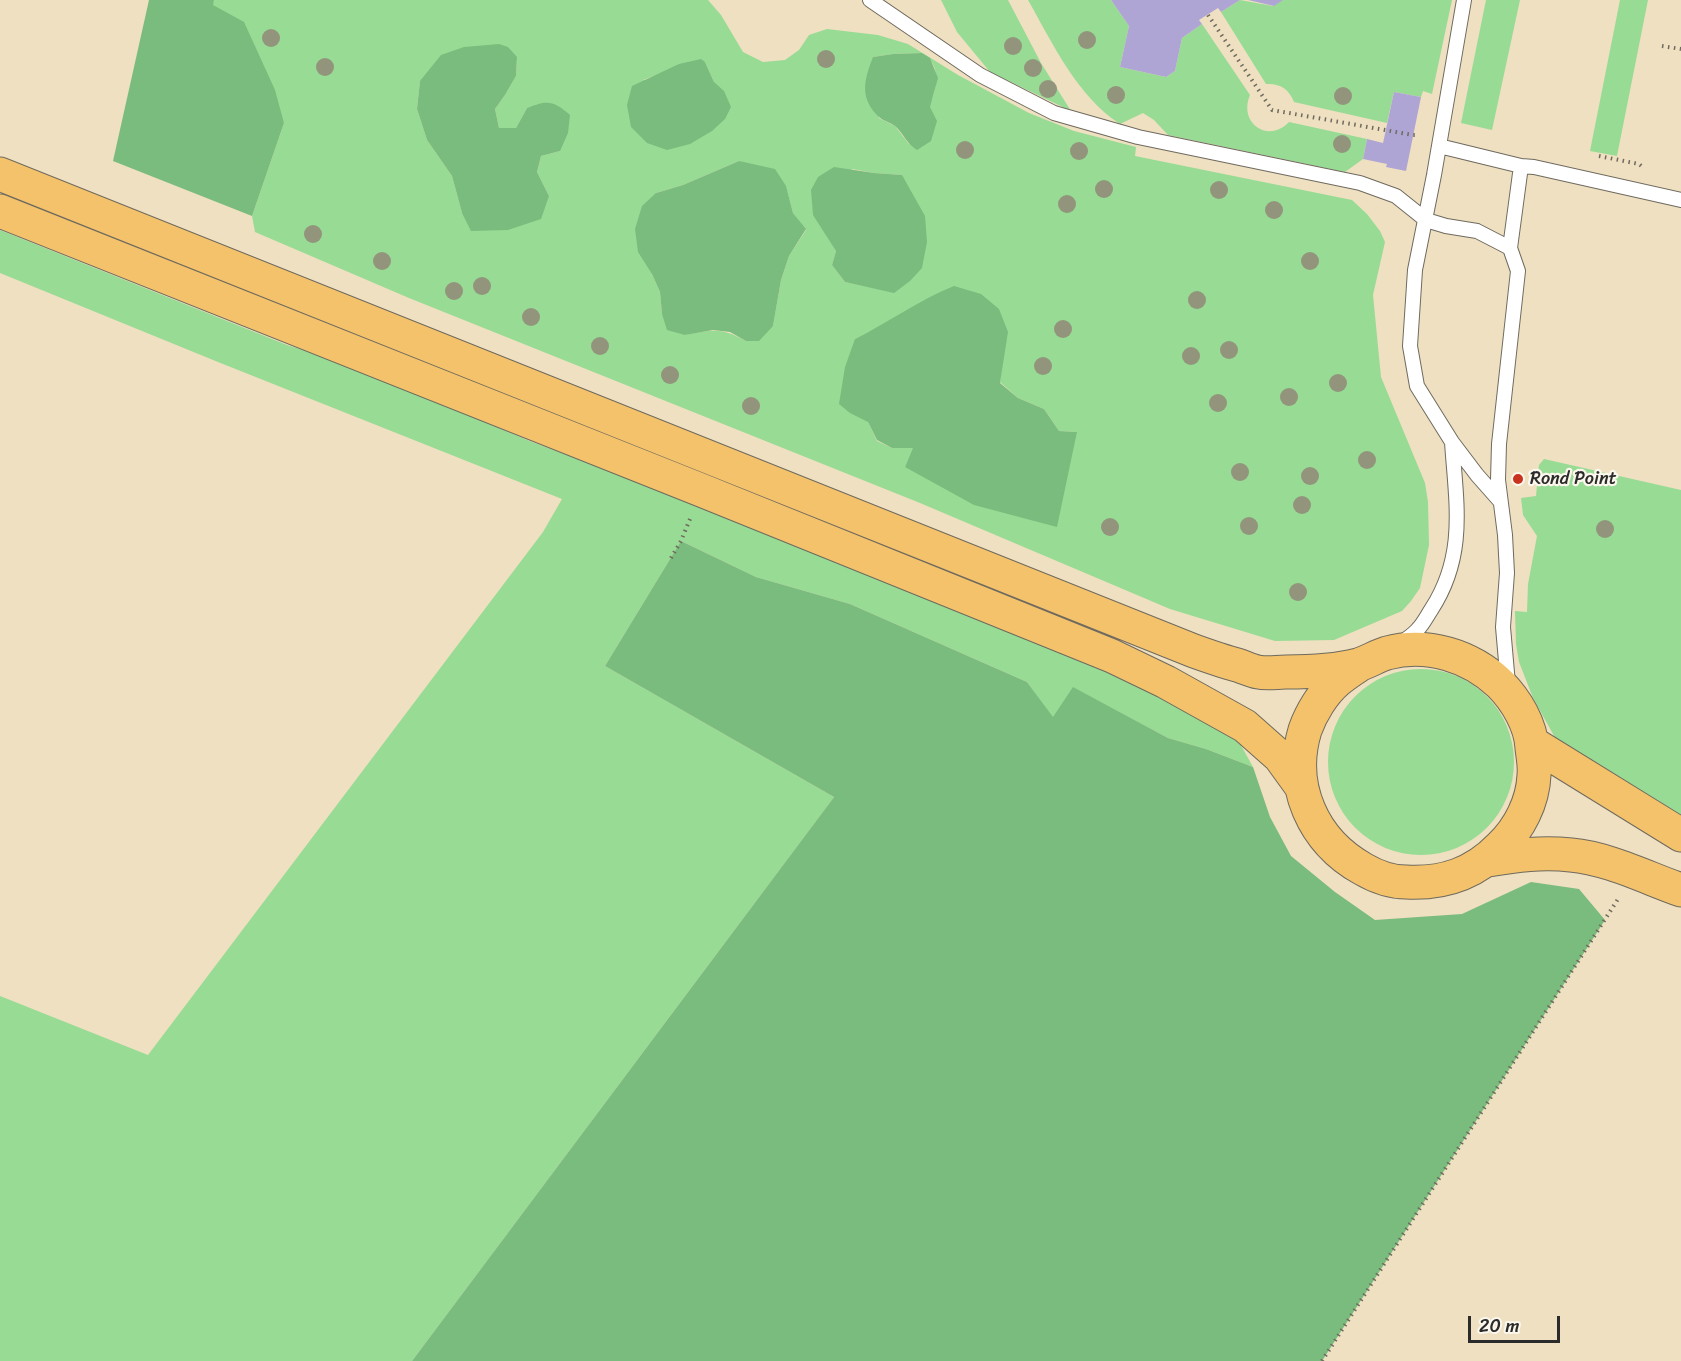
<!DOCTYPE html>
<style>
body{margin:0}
#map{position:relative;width:1681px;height:1361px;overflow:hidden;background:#eee0c0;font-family:Sriracha,sans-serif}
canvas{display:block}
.scale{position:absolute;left:1468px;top:1316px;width:92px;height:27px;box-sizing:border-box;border:3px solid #2b2b2b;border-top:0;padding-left:8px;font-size:18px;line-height:21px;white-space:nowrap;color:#2b2b2b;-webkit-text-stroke:4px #fbf7ec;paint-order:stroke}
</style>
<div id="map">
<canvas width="1681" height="1361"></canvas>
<div class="scale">20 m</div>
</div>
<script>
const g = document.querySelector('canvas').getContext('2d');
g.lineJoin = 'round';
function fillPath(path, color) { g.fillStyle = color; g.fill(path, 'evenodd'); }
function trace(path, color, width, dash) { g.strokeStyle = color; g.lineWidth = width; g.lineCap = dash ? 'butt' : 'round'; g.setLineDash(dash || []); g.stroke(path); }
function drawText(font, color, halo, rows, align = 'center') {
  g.font = font + ' Sriracha,sans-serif'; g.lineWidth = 4.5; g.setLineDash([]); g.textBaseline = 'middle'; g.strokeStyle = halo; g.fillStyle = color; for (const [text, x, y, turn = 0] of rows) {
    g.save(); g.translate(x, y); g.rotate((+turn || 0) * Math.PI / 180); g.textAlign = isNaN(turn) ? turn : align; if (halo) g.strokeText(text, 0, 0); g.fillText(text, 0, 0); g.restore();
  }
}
fillPath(new Path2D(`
 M214 0H708L721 15 743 52 763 62 785 60 799 50 809 35 827 29 878 35 908 44 958 75 1029 113 1074 131 1136 147 1135 156 1352 200 1367 214 1380 231 1385 242 1373 295 1381 377 1425 483 1428 502 1429 545 1420 588 1411 601 1402 611 1334 640 1275 641 1170 609 920 503 409 298 255 232 252 216 284 123 212 5ZM922 53C955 73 922 121 909 144L895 126 879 118 873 57 893 54ZM517 57 516 76 505 95 495 109 499 128H516L527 108 560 151 541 156 537 172 549 196 462 213 452 176 427 140 417 109 420 81ZM705 62 714 82 643 80 659 74ZM739 161 786 187 793 213 806 230 789 256 781 280 773 326 746 341C720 327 713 330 685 335L662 314 660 292 652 274 656 193 683 185ZM852 169 874 173 902 175 894 292 845 282 832 265 836 251 827 235ZM879 327 1003 359 1000 382 1018 398 1044 409 1059 431 1077 432 905 467 914 448H892L877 441 868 422 855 339Z
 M941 0H1008L1041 63 1071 111 990 72 957 32Z
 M1028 0H1111L1129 26 1120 67 1166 77 1175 71 1182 38 1202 24 1250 95C1238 123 1268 144 1289 122L1367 139 1363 159 1345 172 1168 135 1154 120 1143 113 1120 124C1077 96 1053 44 1028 0Z
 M1240 0 1273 6 1282 0H1452L1432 94 1423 91 1421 97 1394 92 1387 123 1294 102C1289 89 1280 83 1266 84L1221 12Z
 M1486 0H1520L1492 130 1461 123Z
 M1620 0H1648L1617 156 1590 151Z
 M0 230 287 345 342 362 532 442 696 503 1148 686 1237 738 1253 767 1206 749 1168 738 1074 688 1053 718 1027 682 850 604 756 577 681 541 605 666 834 797 412 1361H0V996L148 1055 543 532 562 499 218 362 0 273Z
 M1544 459 1681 490V824L1558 743 1533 698 1519 662 1516 644 1515 611 1527 612 1528 584 1537 536 1523 515 1521 498 1536 496 1539 465Z
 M1328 762a93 93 0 1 1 186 0a93 93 0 1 1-186 0Z`), '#98db94');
fillPath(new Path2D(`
 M149 0H214L213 5 244 22 275 90 284 123 252 216 113 161Z
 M499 44 508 47 517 57 516 76 505 95 495 109 499 128H516L527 108C547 100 553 100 570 115L568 133 560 151 541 156 537 172 549 196 541 219 508 230 471 231 462 213 452 176 427 140 417 109 420 81 441 55 464 47Z
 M922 53 930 58 938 78 930 107 937 121 931 141 917 150C906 143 904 134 895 126 890 122 883 121 879 117 859 98 864 80 873 57L893 54Z
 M701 59 705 62 714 82 724 91 731 107 725 119 712 131 690 144 667 150 647 143 631 127 627 105 632 86 679 64Z
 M739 161 775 169 786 186 793 213 806 229 789 256 781 280 773 326 759 341H746L730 332 713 330 685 335 667 330 662 314 660 292 652 274 638 252 635 229 642 206 656 193 683 185Z
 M834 167 874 173 902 175 925 216 927 242 922 268 910 281 894 293 845 282 832 265 836 251 813 215 811 190 818 177Z
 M954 286 981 294 999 309 1008 332 1000 383 1018 398 1044 409 1059 431 1077 432 1057 527 974 505 905 467 913 448H892L877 440 868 422 850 413 839 404 845 367 855 339C889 322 919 300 954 286Z
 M681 541 756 577 850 604 1027 682 1053 717 1073 687 1168 738 1206 749 1253 767 1270 817 1291 856 1335 892 1375 920 1462 914 1531 882 1579 889 1605 920 1322 1361H412L834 797 605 666Z`), '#7abb7e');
fillPath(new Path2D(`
 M1111 0H1240L1221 12 1218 8 1199 20 1202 24 1182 38 1175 71 1166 77 1120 67 1129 26Z
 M1248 0H1283L1274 6Z
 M1394 92 1421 97 1406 171 1386 167 1387 164 1363 159 1367 139 1383 143Z`), '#aea5d5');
const service = new Path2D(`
 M870 0 980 75 1054 113 1138 137 1360 183 1396 196 1426 220 1446 226 1477 231 1510 248 1518 271 1499 444 1498 480 1505 535 1507 573 1503 627 1508 684
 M1464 0 1434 175 1415 270 1410 346 1417 386 1452 442 1477 475 1500 501
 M1439 146 1521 166 1534 167 1681 200
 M1510 248 1521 166
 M1400 644C1406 639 1413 635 1418 629 1423 624 1427 616 1431 610 1467 555 1456 503 1452 442`);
const primary = new Path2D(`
 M0 174 1194 651C1208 656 1222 661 1237 665 1244 667 1251 671 1258 672 1267 674 1277 672 1286 672 1310 672 1335 671 1358 665 1368 662 1377 656 1387 653 1427 642 1471 656 1500 684 1516 700 1531 725 1532 748 1533 757 1535 766 1534 775 1533 802 1519 829 1500 847 1474 874 1443 884 1406 882 1391 882 1375 876 1363 869 1313 841 1288 786 1305 730 1311 713 1323 693 1337 681 1344 675 1352 670 1359 665
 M0 211 701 490 1112 656 1166 682 1245 726 1280 757 1301 786
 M1532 743 1681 835
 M1488 860C1517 855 1542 852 1571 855 1607 858 1647 878 1681 890`);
trace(service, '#6f6a5f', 16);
trace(primary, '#6f6a5f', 35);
trace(new Path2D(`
 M1208 15 1272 110 1413 135H1418
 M1662 46 1681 49
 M1599 156 1639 164 1644 168
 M671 558 681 541 690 519
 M1322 1361 1618 899`), '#6f6a5f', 4, [1.5, 4.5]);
trace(service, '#fff', 14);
trace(primary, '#f4c26a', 33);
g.fillStyle = '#92957c';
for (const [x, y] of [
 [271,38],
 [1087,40],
 [1013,46],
 [826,59],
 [325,67],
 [1033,68],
 [1048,89],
 [1116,95],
 [1343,96],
 [1342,144],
 [965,150],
 [1079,151],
 [1104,189],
 [1219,190],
 [1067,204],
 [1274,210],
 [313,234],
 [382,261],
 [1310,261],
 [482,286],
 [454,291],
 [1197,300],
 [531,317],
 [1063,329],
 [600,346],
 [1229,350],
 [1191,356],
 [1043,366],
 [670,375],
 [1338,383],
 [1289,397],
 [1218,403],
 [751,406],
 [1367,460],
 [1240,472],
 [1310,476],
 [1302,505],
 [1249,526],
 [1110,527],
 [1605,529],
 [1298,592]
]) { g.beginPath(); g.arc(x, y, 9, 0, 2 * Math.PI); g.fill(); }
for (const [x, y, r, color] of [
 [1518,479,6,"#c8321e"]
]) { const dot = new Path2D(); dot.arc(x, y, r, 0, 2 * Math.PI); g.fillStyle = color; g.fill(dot); trace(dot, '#fbf7ec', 2); }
drawText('18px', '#2b2b2b', '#fbf7ec', [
 ["Rond Point",1530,479]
], 'left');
</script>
